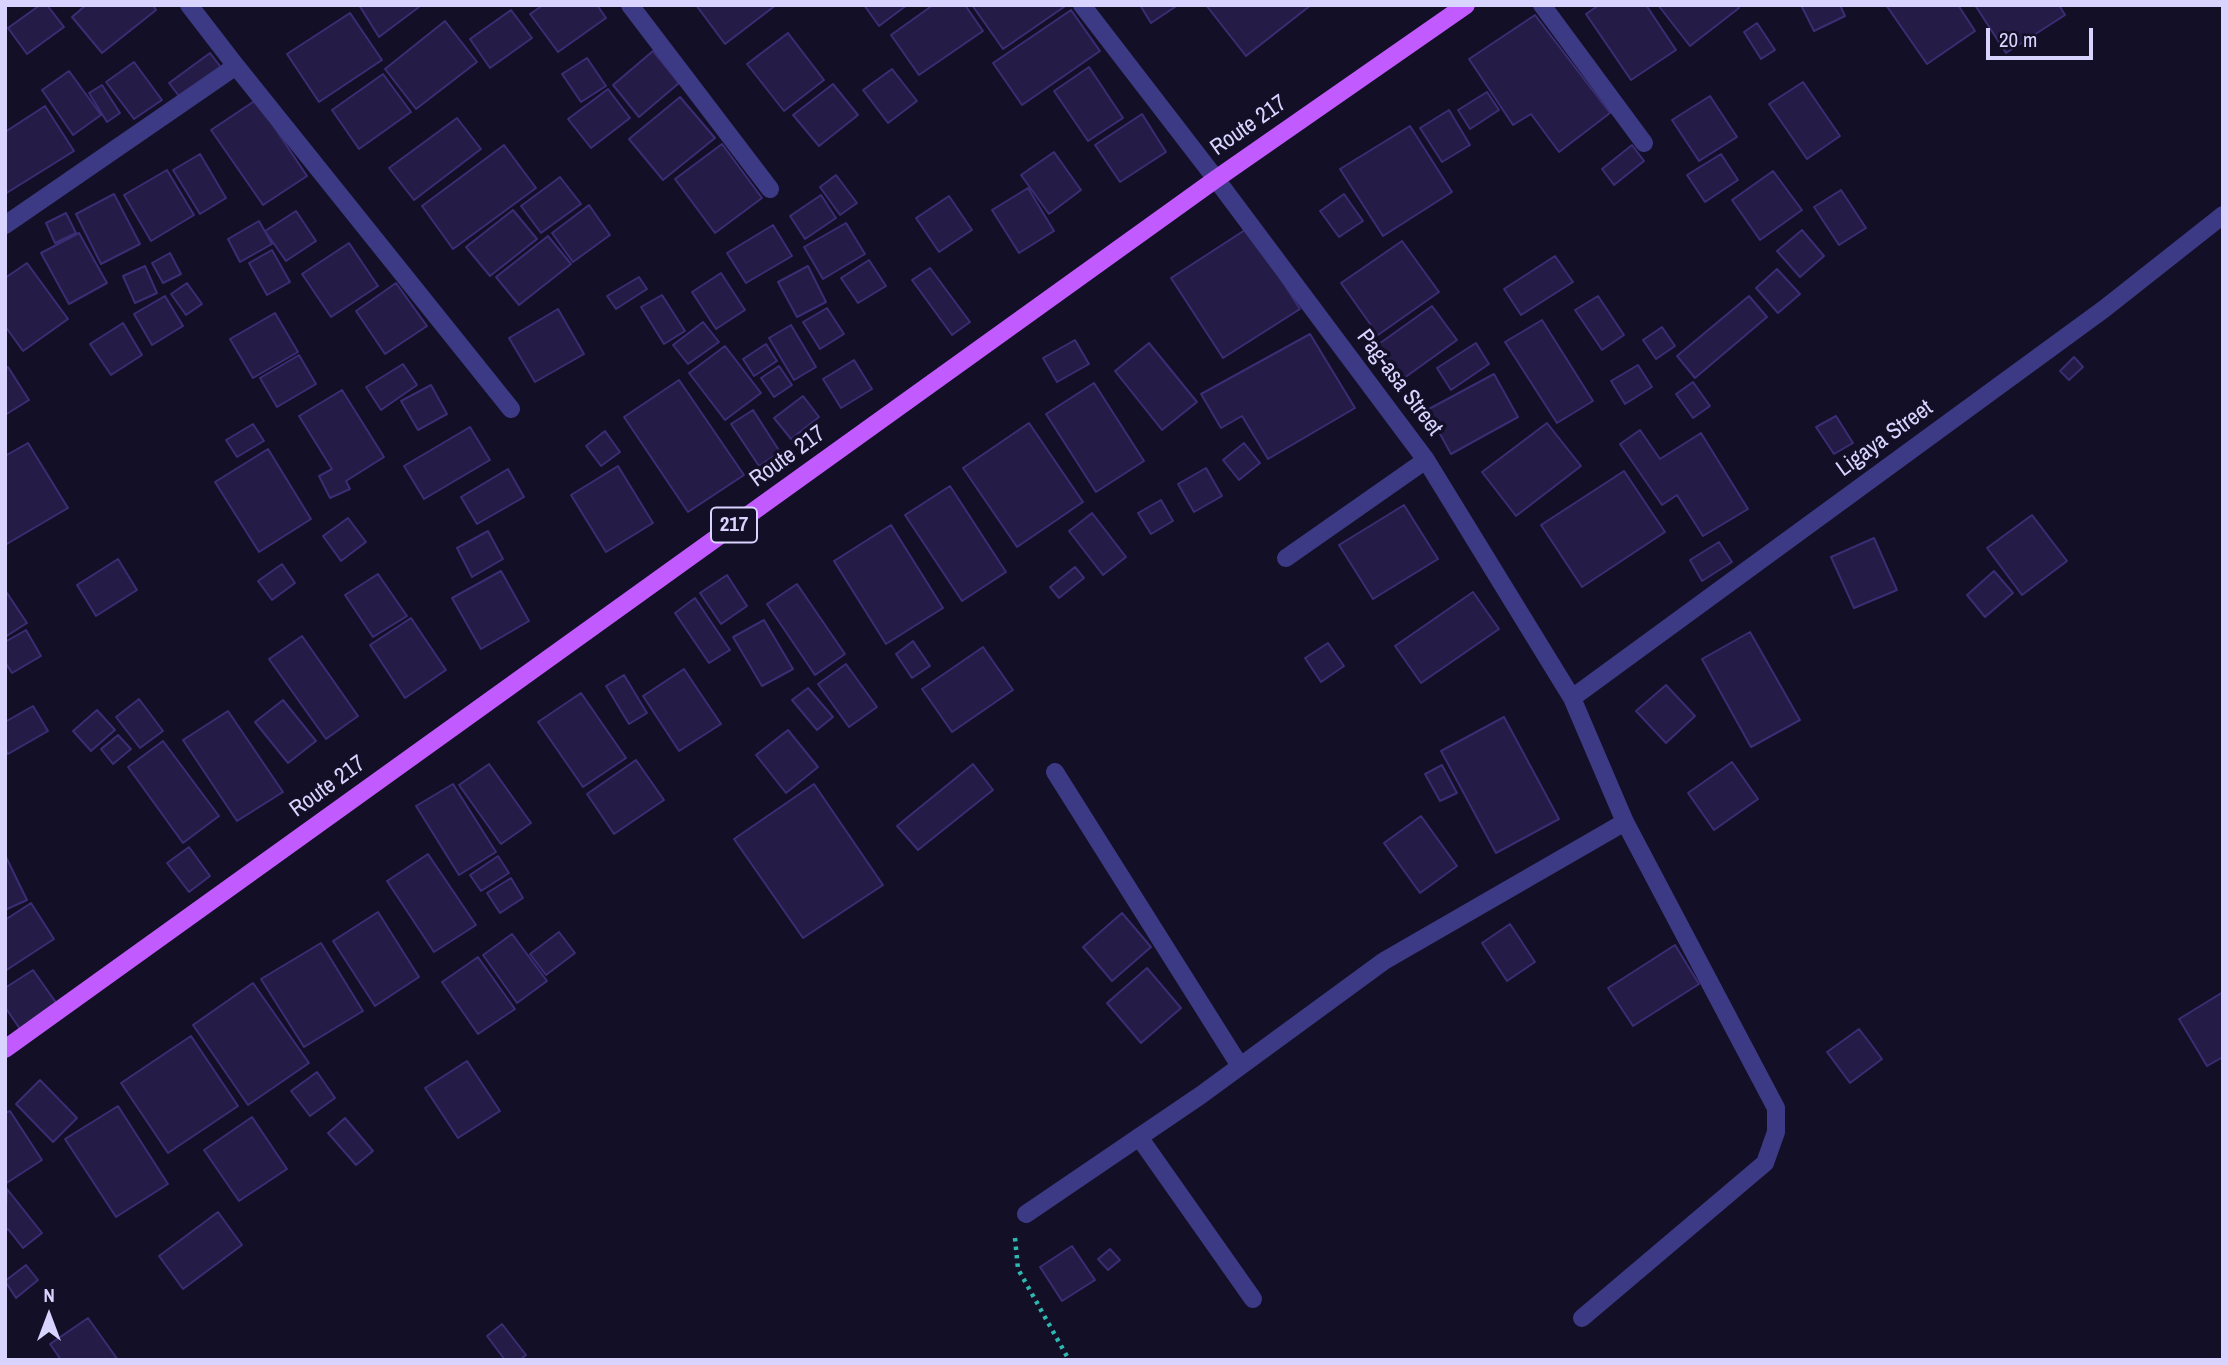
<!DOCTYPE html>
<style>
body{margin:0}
#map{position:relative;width:2228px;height:1365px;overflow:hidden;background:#130f26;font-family:"Archivo Narrow",sans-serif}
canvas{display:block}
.frame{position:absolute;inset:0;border:7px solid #d9d4ff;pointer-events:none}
.north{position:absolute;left:14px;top:1281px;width:70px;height:70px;-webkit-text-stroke:5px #130f26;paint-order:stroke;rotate:0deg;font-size:19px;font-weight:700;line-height:28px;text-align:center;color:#d9d4ff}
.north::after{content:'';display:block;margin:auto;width:24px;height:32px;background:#d9d4ff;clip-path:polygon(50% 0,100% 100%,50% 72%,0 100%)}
.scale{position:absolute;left:1986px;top:28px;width:107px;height:32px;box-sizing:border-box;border:4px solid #d9d4ff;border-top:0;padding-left:9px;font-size:21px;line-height:24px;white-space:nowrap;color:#d9d4ff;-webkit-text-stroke:5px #130f26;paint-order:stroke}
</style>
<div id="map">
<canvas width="2228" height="1365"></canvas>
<div class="frame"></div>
<div class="north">N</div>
<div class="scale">20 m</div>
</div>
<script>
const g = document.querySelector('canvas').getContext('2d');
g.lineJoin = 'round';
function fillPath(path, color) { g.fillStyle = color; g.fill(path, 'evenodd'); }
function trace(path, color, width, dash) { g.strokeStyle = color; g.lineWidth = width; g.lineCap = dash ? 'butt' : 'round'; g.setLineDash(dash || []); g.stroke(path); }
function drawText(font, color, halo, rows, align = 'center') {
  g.font = font + ' "Archivo Narrow",sans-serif'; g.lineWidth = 7; g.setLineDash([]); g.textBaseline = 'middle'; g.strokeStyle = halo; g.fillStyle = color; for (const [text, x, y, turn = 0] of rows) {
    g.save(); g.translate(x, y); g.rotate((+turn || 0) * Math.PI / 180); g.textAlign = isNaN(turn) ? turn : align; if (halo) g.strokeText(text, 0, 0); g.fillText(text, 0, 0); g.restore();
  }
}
const building = new Path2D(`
 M40 5H47L64 27 27 54 8 28Z
 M86 5H153L156 10 102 53 72 17Z
 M359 5H418L419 7 379 37Z
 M543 5H597L606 18 558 52 530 14Z
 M696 5H776L725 44Z
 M864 5H907L879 26Z
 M933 5H965L983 31 919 75 891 35Z
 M972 5H1062L1064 7 1003 49Z
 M1140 5H1178L1151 23Z
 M1206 5H1311L1246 56Z
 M1599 5H1646L1676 50 1631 80 1586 14Z
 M1658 5H1737L1739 8 1690 46Z
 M1801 5H1840L1845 16 1814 31Z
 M1886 5H1958L1975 31 1927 64Z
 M1975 5H2059L2065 15 2006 53Z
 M511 10 532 38 490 68 470 39Z
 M1071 10 1100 51 1022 105 993 63Z
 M350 13 382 60 319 102 287 54Z
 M1535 15 1610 113 1559 152 1531 114 1513 125 1469 59Z
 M445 21 477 62 416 109 385 69Z
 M1757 23 1775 50 1761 59 1744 32Z
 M788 33 824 80 784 111 747 64Z
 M653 51 679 83 639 117 613 85Z
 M210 53 223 70 182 100 169 83Z
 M587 58 606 86 581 102 562 74Z
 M134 62 162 100 134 119 106 82Z
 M1089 67 1123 118 1088 141 1054 91Z
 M892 69 917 101 888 123 863 90Z
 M69 71 101 115 73 135 42 90Z
 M383 74 411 112 359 149 332 110Z
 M1803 82 1840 136 1807 159 1769 104Z
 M833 84 858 115 819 146 793 115Z
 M102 85 120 113 107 122 89 93Z
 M608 89 630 118 591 148 568 119Z
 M1487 92 1499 110 1470 129 1458 110Z
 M1710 96 1737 137 1699 161 1672 120Z
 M680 97 715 138 663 180 629 139Z
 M256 100 307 176 263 205 211 130Z
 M45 106 74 151 5 194V132Z
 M1449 110 1470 145 1442 162 1420 128Z
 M1142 114 1166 152 1120 182 1095 145Z
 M457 118 481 149 414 200 389 168Z
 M1410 126 1452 192 1383 236 1340 169Z
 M722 144 762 198 715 233 675 179Z
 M504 145 536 188 453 249 422 206Z
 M1632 145 1644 161 1614 185 1602 169Z
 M1054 152 1081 190 1049 214 1021 175Z
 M200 154 226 198 200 214 173 170Z
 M1721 154 1738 180 1705 202 1687 175Z
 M167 170 194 215 151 241 124 195Z
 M1773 171 1802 210 1760 240 1732 200Z
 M836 175 857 203 840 215 820 187Z
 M560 177 581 204 541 233 521 206Z
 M1028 188 1054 231 1019 253 992 210Z
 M1841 190 1866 228 1839 245 1814 207Z
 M114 194 140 244 101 264 76 214Z
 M1344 194 1363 221 1339 237 1320 211Z
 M821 195 836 218 805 239 790 216Z
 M949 196 972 230 939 252 916 218Z
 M589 205 610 235 573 262 552 233Z
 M513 210 537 239 490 276 466 247Z
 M296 211 316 241 286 261 265 231Z
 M66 213 76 233 55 243 46 223Z
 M259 221 272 244 240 262 228 239Z
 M846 223 865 254 823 279 804 247Z
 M773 225 792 256 746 283 727 253Z
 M1248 228 1300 309 1223 358 1171 278Z
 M1802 230 1824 256 1800 277 1777 251Z
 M79 233 107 283 69 304 41 253Z
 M548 236 571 264 519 305 496 277Z
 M1402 241 1439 292 1378 335 1341 283Z
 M349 243 378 286 331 317 302 274Z
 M272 250 290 282 267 295 249 263Z
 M170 253 181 274 163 283 152 263Z
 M1555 256 1573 282 1521 315 1504 289Z
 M869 260 886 286 858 303 841 278Z
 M27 263 68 319 23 351 5 326V278Z
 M145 266 157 293 135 303 123 276Z
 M808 266 826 302 797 317 778 282Z
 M930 268 970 322 952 335 912 280Z
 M1777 269 1800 294 1778 313 1756 288Z
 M721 273 745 310 716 329 692 292Z
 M639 277 647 289 616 309 607 296Z
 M187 283 202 304 186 315 171 294Z
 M396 283 427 326 385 354 356 311Z
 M662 295 685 331 664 344 641 307Z
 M165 296 183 326 152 345 134 314Z
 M1598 296 1624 335 1602 350 1575 310Z
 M1749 296 1767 317 1695 378 1677 356Z
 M1432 306 1457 340 1400 381 1376 346Z
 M827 308 844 334 820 349 803 322Z
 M558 309 584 354 535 382 509 338Z
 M275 313 298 352 253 378 230 339Z
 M1542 320 1593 401 1557 423 1505 342Z
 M703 322 719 342 688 364 673 345Z
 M123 323 142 355 111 375 90 344Z
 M791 325 816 367 794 380 769 338Z
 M1662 327 1675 346 1656 359 1643 340Z
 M1310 334 1355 408 1268 459 1242 416 1221 428 1201 394Z
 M1075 340 1089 364 1057 382 1043 358Z
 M1149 343 1197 402 1162 430 1115 371Z
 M1476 343 1489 364 1451 390 1437 368Z
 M766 344 777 361 754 376 743 359Z
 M725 346 761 393 725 420 689 373Z
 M299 355 316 384 277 407 260 378Z
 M2074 357 2083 367 2069 380 2060 371Z
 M854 360 872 389 841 408 823 379Z
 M403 364 417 385 381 410 366 387Z
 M1638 365 1652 387 1625 404 1611 381Z
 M779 366 792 385 774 397 761 378Z
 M8 367 29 400 5 415V369Z
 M1494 374 1518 417 1451 454 1427 410Z
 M679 380 744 475 688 512 624 417Z
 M1693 382 1710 406 1693 418 1676 394Z
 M1094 383 1144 461 1096 492 1046 414Z
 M431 385 447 414 418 430 401 401Z
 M342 390 384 457 346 481 350 489 330 498 319 476 332 469 299 416Z
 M803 396 819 417 791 439 774 418Z
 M753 410 780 452 759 466 731 424Z
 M1836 416 1853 443 1834 454 1816 427Z
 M1029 423 1083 502 1017 547 963 468Z
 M1547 423 1581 466 1516 516 1482 472Z
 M253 424 264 441 237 457 226 440Z
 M470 427 490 460 424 499 404 466Z
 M1640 430 1660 459 1701 433 1748 509 1703 536 1677 495 1662 505 1620 444Z
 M605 431 620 452 601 466 586 446Z
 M28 443 68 508 5 545V456Z
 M1244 443 1260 463 1239 480 1223 460Z
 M268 449 311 519 259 552 215 482Z
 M618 466 653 523 606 552 571 495Z
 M1206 468 1222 496 1194 512 1178 484Z
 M508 469 524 497 477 524 461 497Z
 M1624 471 1665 532 1582 587 1541 525Z
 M950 486 1006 572 962 601 905 515Z
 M1161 500 1173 521 1151 534 1138 513Z
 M1404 505 1438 559 1373 599 1339 545Z
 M1092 513 1126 557 1103 575 1069 531Z
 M2032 515 2067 561 2022 595 1987 548Z
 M348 518 366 542 341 561 323 536Z
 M891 525 943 608 886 644 834 561Z
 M488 531 503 559 472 577 457 548Z
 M1874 538 1897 590 1854 608 1831 557Z
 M1719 542 1732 562 1702 581 1690 560Z
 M118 559 137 590 96 616 77 585Z
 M282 564 295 583 272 600 258 581Z
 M1075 567 1084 578 1059 598 1050 587Z
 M501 571 529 621 481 649 452 598Z
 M1994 571 2013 593 1985 617 1967 595Z
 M378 574 407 616 373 637 345 595Z
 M727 575 747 606 721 624 700 593Z
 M797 584 845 654 815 675 767 604Z
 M5 590 27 623 5 637Z
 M1473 592 1499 629 1421 683 1395 646Z
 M695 598 730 650 709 663 675 613Z
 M411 618 446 670 405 698 370 645Z
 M764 620 793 669 762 686 733 637Z
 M26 630 41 656 12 673 5 662V642Z
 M1750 632 1800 720 1751 747 1702 659Z
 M302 636 358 716 326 739 269 659Z
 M913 641 930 666 912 678 896 654Z
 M1328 643 1344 666 1321 682 1305 658Z
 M983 647 1013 690 952 732 922 689Z
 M846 664 877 707 849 727 818 684Z
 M684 669 721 724 679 751 643 696Z
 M624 675 647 713 629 724 606 686Z
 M1666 685 1695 716 1666 743 1636 711Z
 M808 688 833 717 817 730 792 700Z
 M581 693 626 758 583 787 538 722Z
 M139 699 163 731 140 748 116 717Z
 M283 700 316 741 288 763 255 722Z
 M33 706 48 731 8 754 5 749V722Z
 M97 710 115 730 91 751 73 731Z
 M228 711 283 792 237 821 183 740Z
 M1504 717 1559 819 1496 853 1441 751Z
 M788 730 818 767 786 793 756 755Z
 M118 735 131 749 113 764 101 749Z
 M163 741 219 816 183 843 128 767Z
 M636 760 664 800 614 834 587 794Z
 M1732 762 1758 799 1714 830 1688 793Z
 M489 764 531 823 501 844 459 785Z
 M973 764 993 790 918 850 897 826Z
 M1442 765 1457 793 1440 801 1425 774Z
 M453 784 496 852 459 875 416 806Z
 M814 784 883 885 803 938 734 839Z
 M1421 816 1457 866 1420 893 1384 843Z
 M189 847 210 876 189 892 167 863Z
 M428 854 476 925 434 952 387 881Z
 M498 856 509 873 481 891 470 875Z
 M6 857 27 900 5 910V858Z
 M511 878 523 898 500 913 487 893Z
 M31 903 54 939 5 971V920Z
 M378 912 419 977 375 1006 333 941Z
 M1122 913 1151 947 1112 981 1083 947Z
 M1510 924 1535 962 1507 981 1482 943Z
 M559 932 575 953 546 975 530 954Z
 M512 934 547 981 517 1003 483 955Z
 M321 943 363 1011 304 1047 261 979Z
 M1675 945 1699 984 1633 1026 1608 988Z
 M478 957 515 1009 478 1034 442 982Z
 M1147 968 1181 1008 1141 1043 1107 1003Z
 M33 970 57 1004 20 1029 5 1007V988Z
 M253 983 309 1063 248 1105 193 1025Z
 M2223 992V1057L2207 1066 2179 1019Z
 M1859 1029 1882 1059 1850 1083 1827 1052Z
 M191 1036 238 1106 168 1153 121 1083Z
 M467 1061 500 1111 458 1138 425 1088Z
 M317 1072 335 1098 310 1116 291 1091Z
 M40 1080 77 1118 53 1142 16 1104Z
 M118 1106 168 1184 116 1217 65 1139Z
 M10 1111 42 1160 5 1184V1113Z
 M252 1117 287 1169 239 1201 204 1150Z
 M345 1118 373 1151 356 1165 328 1133Z
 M7 1189 42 1233 23 1248 8 1229 5 1231Z
 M218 1212 242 1245 183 1289 159 1256Z
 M1072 1246 1095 1280 1062 1301 1040 1267Z
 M1110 1249 1120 1260 1108 1270 1098 1259Z
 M26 1265 38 1280 16 1298 5 1281Z
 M88 1318 118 1360H61L50 1344Z
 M502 1324 526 1355 520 1360H505L487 1336Z`);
fillPath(building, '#241b47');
trace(building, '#3b2d73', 2);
trace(new Path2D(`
 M1015 1238 1018 1269 1069 1360`), '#2fb8b0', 4.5, [3.5, 5]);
trace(new Path2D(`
 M1139 1137 1253 1299`), '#3d3a85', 18);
trace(new Path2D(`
 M630 5 770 189
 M1082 5 1216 179 1426 460 1572 698 1625 822 1776 1108V1132L1765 1163 1582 1318
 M1542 5 1644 143
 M236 66 511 409
 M5 225 236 66 189 5
 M1286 558 1426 460
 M1572 698 2104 309 2223 215
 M1055 772 1240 1066
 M1026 1214 1201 1095 1384 961 1625 822`), '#3d3a85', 18);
trace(new Path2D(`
 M5 1049 1216 179 1466 5`), '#c25bff', 18);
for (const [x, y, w] of [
 [734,525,46]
]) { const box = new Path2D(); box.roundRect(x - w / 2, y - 17.5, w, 35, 5); g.fillStyle = '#130f26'; g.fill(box); trace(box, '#d9d4ff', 2); }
drawText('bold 21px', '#d9d4ff', null, [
 ["217",734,525]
]);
drawText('23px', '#d9d4ff', '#130f26', [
 ["Route 217",1249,126,-35],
 ["Pag-asa Street",1399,383,53],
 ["Ligaya Street",1885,439,-36],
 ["Route 217",788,457,-36],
 ["Route 217",328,787,-36]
]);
</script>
